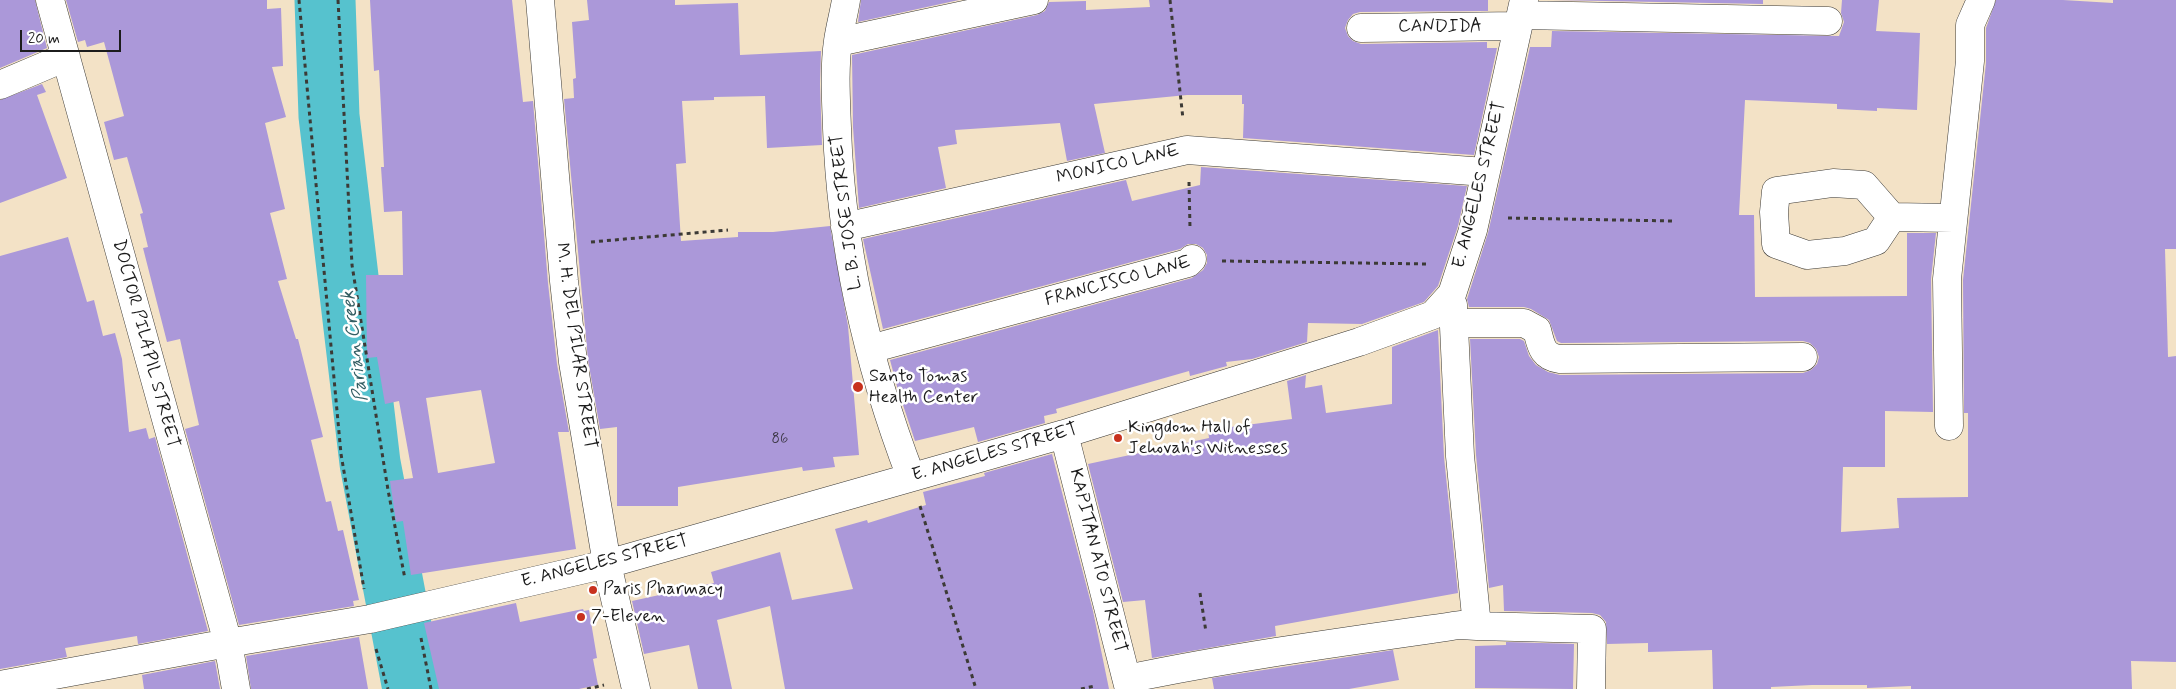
<!DOCTYPE html>
<style>
body{margin:0}
#map{position:relative;width:2176px;height:689px;overflow:hidden;background:#f3e2c6;font-family:Mynerve,sans-serif}
canvas{display:block}
.scale{position:absolute;left:20px;top:30px;width:101px;height:22px;box-sizing:border-box;border:2px solid #1c1c1c;border-top:0;padding-left:6px;font-size:15px;line-height:18px;white-space:nowrap;color:#1c1c1c;-webkit-text-stroke:4px #fff;paint-order:stroke}
</style>
<div id="map">
<canvas width="2176" height="689"></canvas>
<div class="scale">20 m</div>
</div>
<script>
const g = document.querySelector('canvas').getContext('2d');
g.lineJoin = 'round';
function trace(path, color, width, dash) { g.strokeStyle = color; g.lineWidth = width; g.lineCap = dash ? 'butt' : 'round'; g.setLineDash(dash || []); g.stroke(path); }
function fillPath(path, color) { g.fillStyle = color; g.fill(path, 'evenodd'); }
function drawText(font, color, halo, rows, align = 'center') {
  g.font = font + ' Mynerve,sans-serif'; g.lineWidth = 5; g.setLineDash([]); g.textBaseline = 'middle'; g.strokeStyle = halo; g.fillStyle = color; for (const [text, x, y, turn = 0] of rows) {
    g.save(); g.translate(x, y); g.rotate((+turn || 0) * Math.PI / 180); g.textAlign = isNaN(turn) ? turn : align; if (halo) g.strokeText(text, 0, 0); g.fillText(text, 0, 0); g.restore();
  }
}
trace(new Path2D(`
 M325 0 329 116 370 463 413 689`), '#56c2ce', 61);
fillPath(new Path2D(`
 M0 0H35L47 48 0 68Z
 M66 0H267V9L281 8 283 66 272 67 286 117 265 123 285 209 270 213 287 279 278 281 296 339H298L323 437 311 440 326 502 331 501 338 531 343 530 359 600 353 601 354 606 239 625 185 429 199 425 180 339 167 342 143 248 148 247 140 214 143 213 127 157 114 160 104 122 124 116 104 42 87 47 85 40 78 42Z
 M370 0H512L523 102 533 101 548 283 557 364 569 432H558L576 549 411 575 403 521 396 522 390 481 413 478 399 401 385 404 377 357 367 358 366 275H403L402 211 384 212 381 167H384L379 70 374 71ZM481 390 495 463 438 473 426 398Z
 M587 0H675V5L738 3 740 55 821 51 820 84 822 145 767 148 765 96 714 97V100L682 101 686 163 676 164 681 241 738 237V232H773L830 226 848 326 859 455 833 457 835 467 803 471 802 467 678 487V506H617V427L600 429 588 360 564 99 574 98 573 79 576 78 572 22 589 20Z
 M861 0H959L858 22Z
 M1149 0H1488V11L1360 12 1353 14 1348 20 1345 28 1348 36 1353 41 1361 44 1487 42V48H1497L1474 155 1243 138 1244 104H1242V95H1187L1094 104 1105 153 1067 161 1060 123 955 130 957 144 938 147 946 188 859 208 853 127 852 55 1037 15 1045 11 1049 2 1086 1V10L1150 7Z
 M1553 0H1763V4Z
 M1842 0H1879L1876 31 1920 33 1917 110 1877 108V111L1837 109V104L1745 100 1739 215H1754L1755 297 1907 296V233H1936L1931 279 1933 412 1885 411V467H1843L1841 532 1899 528 1897 498 1968 497V413H1964L1963 280 1986 63V28L1996 0H2063L2113 3V0H2176V249H2165L2168 357 2176 356V662L2131 661 2132 689H1911V686L1867 688V685H1812L1771 687V689H1713L1712 650 1648 652V643L1607 644 1606 622 1600 615 1592 613 1504 611 1503 585 1489 588 1476 455 1470 339H1520L1524 341 1529 356 1536 365 1548 372 1560 375 1803 373 1811 370 1817 364 1819 357 1816 349 1810 343 1803 341 1561 343 1557 341 1549 320 1531 309 1524 307H1469L1467 299 1488 233 1530 47H1551L1552 31 1839 36 1844 22 1841 13Z
 M42 84 46 92 37 95 67 178 0 203V100Z
 M1201 167 1467 186 1458 226 1438 286 1424 302 1362 324 1308 323 1307 342 1252 359 1226 362 1227 366 1190 376 1189 371 1056 409 1057 413 1044 416 1045 423 978 442 974 427 915 441 898 390 890 360 1192 278 1203 270 1207 263V255L1203 248 1196 244H1188L1180 249 883 329 863 239 1126 180 1132 201 1200 185Z
 M68 237 87 302 94 300 103 336 115 333 122 359 129 432 146 428 149 439 155 437 208 631 138 644 137 636 65 648 67 657 0 669V256Z
 M1438 330 1444 457 1458 593 1275 626 1276 636 1152 658 1145 600 1123 602 1088 464 1209 438 1208 430 1292 419 1287 381 1306 375 1305 388 1322 385 1326 413 1392 404V347Z
 M1052 454 1093 611 1109 689H785L770 606 717 620 732 689H698L689 645 644 654 632 601 714 583 711 572 780 552 792 600 853 589 835 529 867 520 868 523 926 505 923 492 985 476 984 473Z
 M516 603 520 622 583 609 584 611 589 610 597 658 593 659 598 685 579 689H439L424 623Z
 M359 637 368 689H251L246 656Z
 M1506 642 1576 644H1574L1573 689 1475 688V646L1506 645Z
 M1393 650 1399 680 1349 689H1214L1212 678Z
 M215 661 220 689H144L142 675Z`), '#ab98d9');
const minor = new Path2D(`
 M50 0 228 643 236 689
 M540 0 564 281 573 362 607 564 636 689
 M846 0C844 13 840 27 838 41 834 69 836 99 837 128 841 247 868 365 911 477
 M1521 15 1828 21
 M1361 28 1518 26
 M838 42 1034 0
 M0 85 66 57
 M1892 217 1876 241 1845 251 1807 255 1776 244 1774 212 1776 191 1833 183 1864 185 1892 217 1953 218
 M845 227 1187 150 1485 172
 M1453 305 1460 456 1477 626
 M1454 323H1524L1537 330C1541 345 1542 357 1560 359L1803 357
 M870 349 1188 263 1192 259
 M1949 426 1947 279 1970 61V25L1981 0
 M1064 434 1129 689
 M1127 679C1237 656 1348 641 1460 625L1477 626 1592 629 1591 689
 M0 685 228 643 370 619 607 564 1064 434 1359 342 1433 315 1452 294 1473 230 1524 0`);
trace(minor, '#3c3a36', 29);
trace(new Path2D(`
 M299 0 341 454 364 589
 M338 0 352 265 388 490 405 579
 M1170 0 1183 119
 M1189 182 1190 228
 M1508 218 1674 221
 M591 242 728 230
 M1222 261 1428 264
 M920 506 976 689
 M1200 593 1206 632
 M421 638 431 689
 M376 649 388 689
 M587 689 604 685
 M1081 689 1095 686`), '#3c3a36', 3, [4, 4]);
trace(minor, '#fff', 28);
for (const [x, y, r, color] of [
 [858,387,6,"#c8321e"],
 [1118,438,5,"#c8321e"],
 [593,590,5,"#c8321e"],
 [581,617,5,"#c8321e"]
]) { const dot = new Path2D(); dot.arc(x, y, r, 0, 2 * Math.PI); g.fillStyle = color; g.fill(dot); trace(dot, '#fff', 2); }
drawText('15px', '#403b4b', null, [
 ["86",780,440]
]);
drawText('18px', '#1c1c1c', '#fff', [
 ["CANDIDA",1440,27],
 ["MONICO LANE",1118,165,-13],
 ["E. ANGELES STREET",1480,185,-76],
 ["L. B. JOSE STREET",847,212,-97],
 ["FRANCISCO LANE",1118,282,-15],
 ["DOCTOR PILAPIL STREET",145,344,75],
 ["M. H. DEL PILAR STREET",575,346,82],
 ["E. ANGELES STREET",995,453,-16],
 ["KAPITAN ATO STREET",1097,561,76],
 ["E. ANGELES STREET",605,562,-14]
]);
drawText('18px', '#1c1c1c', '#fff', [
 ["Santo Tomas",869,377],
 ["Health Center",869,398],
 ["Kingdom Hall of",1128,428],
 ["Jehovah's Witnesses",1128,449],
 ["Paris Pharmacy",603,590],
 ["7-Eleven",591,617]
], 'left');
drawText('italic 19px', '#335e63', '#fff', [
 ["Parian Creek",356,346,-97]
]);
</script>
